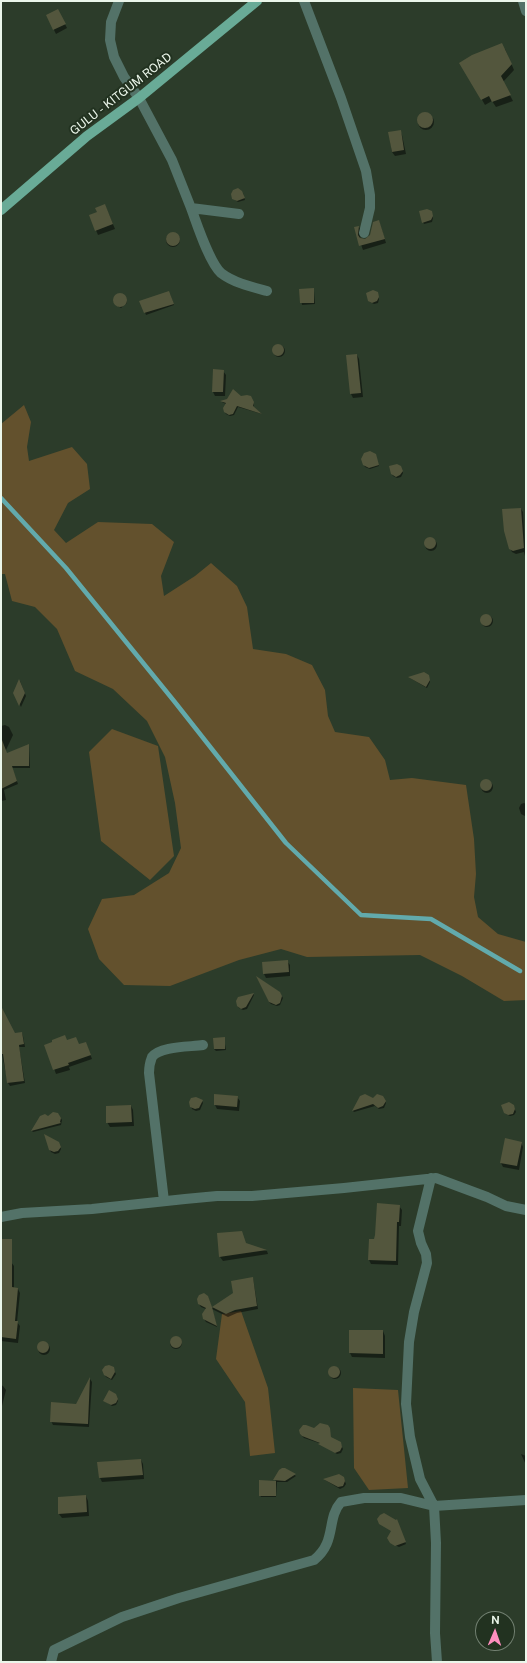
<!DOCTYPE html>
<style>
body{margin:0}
#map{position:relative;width:527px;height:1663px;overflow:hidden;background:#2c3c2a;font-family:"Public Sans",sans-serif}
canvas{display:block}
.frame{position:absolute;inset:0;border:2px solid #ebf6ea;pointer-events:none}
.north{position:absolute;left:475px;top:1611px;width:40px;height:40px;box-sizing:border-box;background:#223220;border:1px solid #728071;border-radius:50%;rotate:2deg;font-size:11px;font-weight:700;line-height:16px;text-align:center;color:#ebf6ea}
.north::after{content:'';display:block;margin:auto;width:14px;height:18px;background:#fe8ebe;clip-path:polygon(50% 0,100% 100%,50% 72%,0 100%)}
</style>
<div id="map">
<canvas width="527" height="1663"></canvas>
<div class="frame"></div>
<div class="north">N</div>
</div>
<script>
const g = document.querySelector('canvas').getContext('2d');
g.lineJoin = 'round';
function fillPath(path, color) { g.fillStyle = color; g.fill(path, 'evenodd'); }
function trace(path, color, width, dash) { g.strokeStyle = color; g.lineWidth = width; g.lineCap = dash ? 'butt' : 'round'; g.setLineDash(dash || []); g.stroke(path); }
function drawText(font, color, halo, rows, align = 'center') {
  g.font = font + ' "Public Sans",sans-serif'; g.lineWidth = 4; g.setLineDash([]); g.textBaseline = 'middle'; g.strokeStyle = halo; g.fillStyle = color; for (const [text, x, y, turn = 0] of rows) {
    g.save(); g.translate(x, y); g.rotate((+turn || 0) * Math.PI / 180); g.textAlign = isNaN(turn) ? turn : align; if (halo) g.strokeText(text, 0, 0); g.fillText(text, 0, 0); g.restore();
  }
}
fillPath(new Path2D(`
 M24 405 31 422 27 447 29 461 72 447 87 464 90 489 68 503 54 530 66 543 98 522 152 524 174 542 161 576 164 596 195 576 211 563 237 586 247 607 253 649 286 654 312 665 325 690 328 716 335 732 369 737 385 760 390 780 412 778 466 785 474 839 476 874 474 897 478 917 498 934 526 942V1000L504 1001 462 976 420 955 307 957 281 949 239 960 170 986 124 985 99 959 88 929 102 899 134 895 169 873 181 848 175 803 165 757 147 721 113 689 75 671 57 629 35 607 12 601 5 574H1V424Z
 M112 729 158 746 174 856 150 880 101 841 89 752Z
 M241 1311 268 1388 275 1453 250 1456 245 1402 216 1359 222 1314Z
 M353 1388 398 1390 408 1488 369 1490 354 1468Z`), '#63512d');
fillPath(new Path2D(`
 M60 14 67 28 56 34 47 16Z
 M505 49 514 70 503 82 513 101 496 107 492 101 485 105 461 63Z
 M418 122a8 8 0 1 1 16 0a8 8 0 1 1-16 0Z
 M400 131 402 135 406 154 395 156 392 152 389 133Z
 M243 193 245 200 238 202 235 200 233 198Z
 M105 205 115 229 98 235 90 216 98 213Z
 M432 214 433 218 432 222 424 224 423 222Z
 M379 221 386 243 363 250 355 228 359 227 361 231 360 239 366 240 371 235Z
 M166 240a7 7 0 1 1 14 0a7 7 0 1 1-14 0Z
 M300 290 314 291 315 304 302 305Z
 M119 294 125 297 127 303 121 308 116 305 114 300 116 295Z
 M170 294 174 305 146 315 141 302Z
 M378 295 379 299 378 303 374 304 370 302 369 300Z
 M273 351a6 6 0 1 1 12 0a6 6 0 1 1-12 0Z
 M357 355 359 359 363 397 353 398 351 394Z
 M223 371 226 375 225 396H215L213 392Z
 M241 397H250L254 405 253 407 262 414 238 407 234 415 230 416 226 414 225 412 226 404 222 402Z
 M376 457 379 466 370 469 365 467 364 465Z
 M402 469 403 473 401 477 397 478 393 476 392 474Z
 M521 509 523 512 526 560 524 552 516 554 512 552 510 548Z
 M425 545a6 6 0 1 1 12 0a6 6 0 1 1-12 0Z
 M481 621a6 6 0 1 1 12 0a6 6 0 1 1-12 0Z
 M410 678H429L430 682 427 688Z
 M20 681 26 696 21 707 14 693Z
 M5 725 9 727 13 735 6 750 1 751V726Z
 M29 745 30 768H12L18 784 4 790 6 800 1 801V757Z
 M481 787a6 6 0 1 1 12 0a6 6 0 1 1-12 0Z
 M524 803 526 804 525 816 521 814 519 808 521 804Z
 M287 961 290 965V976L266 978 264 974Z
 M280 993 283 998 280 1005 277 1006 271 1004 269 1002Z
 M253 994 254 995 247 1009 243 1010 239 1008 238 1006Z
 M1 1021 15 1034 22 1033 23 1036 25 1047H19L25 1083 10 1086 8 1083 1 1050Z
 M224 1038 226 1050 216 1051 214 1049Z
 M67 1041 79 1045 86 1043 92 1059 69 1067 70 1070 56 1074 46 1045Z
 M215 1095 237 1097 240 1101 239 1111 217 1109 215 1105Z
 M382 1096 386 1103 384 1108 379 1109 375 1106 354 1112 353 1111 361 1097 373 1100Z
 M202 1101 203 1103 200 1110 196 1111 192 1109 191 1106Z
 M131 1106 133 1110 134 1126 110 1127 107 1122Z
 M514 1107 516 1112 514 1115 510 1116 506 1114 505 1112Z
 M58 1114 62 1120 61 1125 33 1132 32 1131 41 1116 48 1117Z
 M521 1142 523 1147 519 1170 503 1167 501 1163Z
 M60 1145 61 1149 59 1153 55 1154 51 1152 50 1150Z
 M399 1206 402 1210 401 1226H399L398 1265 371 1264 369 1260 375 1240Z
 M246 1244 267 1251 268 1254 223 1261 220 1257Z
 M1 1261 11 1262 14 1266V1289H18L20 1293 17 1322 20 1326 18 1343 1 1341Z
 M253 1278 258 1309 237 1313 228 1317 212 1309 217 1327 206 1322 204 1319 206 1309 201 1307 199 1304 208 1297 212 1308 234 1294Z
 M383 1331 385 1336V1358L352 1357 350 1353Z
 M170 1343a6 6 0 1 1 12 0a6 6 0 1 1-12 0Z
 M38 1349a6 6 0 1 1 12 0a6 6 0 1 1-12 0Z
 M329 1373a6 6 0 1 1 12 0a6 6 0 1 1-12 0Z
 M114 1370 116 1374 112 1380 106 1377 105 1375Z
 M90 1379 92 1382 89 1427 53 1425 51 1421 76 1405Z
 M1 1385 3 1386 6 1390 1 1410Z
 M117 1397 118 1401 116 1405 112 1406 105 1401Z
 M314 1429H329L331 1438 341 1445 343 1449 341 1453 337 1454 319 1443 304 1438 300 1434Z
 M521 1454 526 1456V1465Z
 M141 1460 143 1464 144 1479 102 1482 100 1478Z
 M285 1469 296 1476 287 1482H277L276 1497H261L260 1495 275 1482 279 1471Z
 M339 1475 344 1479 346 1484 344 1487 340 1489 325 1480Z
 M86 1496 88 1501 89 1516 62 1518 59 1514Z
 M397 1521 406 1544 399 1547 391 1543 392 1531 380 1523Z`), '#0007');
trace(new Path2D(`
 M1 498 66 568 174 701 286 843 361 915 431 919 520 971`), '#62aaac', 4.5);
fillPath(new Path2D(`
 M58 9 66 24 53 30 46 15Z
 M502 43 512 64 501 76 511 95 492 102 489 96 481 100 459 63 472 55Z
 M417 120a8 8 0 1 1 16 0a8 8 0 1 1-16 0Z
 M401 130 404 150 392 152 388 132Z
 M238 188 242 191 245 198 237 201 232 199 231 194 233 190Z
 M105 204 113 224 95 231 89 215 97 212 95 208Z
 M427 209 432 211 433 216 431 220 422 223 419 211Z
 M379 220 385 239 359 246 354 227 359 226 358 235 360 238 365 239 370 235 373 222Z
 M166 239a7 7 0 1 1 14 0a7 7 0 1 1-14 0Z
 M314 288V303H300L299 289Z
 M373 290 378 292 379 297 377 301 372 303 368 301 366 293Z
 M169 291 174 304 144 313 139 301Z
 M113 300a7 7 0 1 1 14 0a7 7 0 1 1-14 0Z
 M272 350a6 6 0 1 1 12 0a6 6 0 1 1-12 0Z
 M357 354 361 393 350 394 346 355Z
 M213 369 224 370 223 392H212Z
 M233 389 241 396 247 395 251 396 254 402 253 406 262 414 237 406 233 414 229 415 224 412 223 408 226 403 220 401 227 399Z
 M370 451 376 454 379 465 369 468 363 465 361 459 364 453Z
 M397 464 401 466 403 471 400 475 396 477 391 474 389 466Z
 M521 508 524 548 513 551 509 549 504 531 502 509Z
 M424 543a6 6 0 1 1 12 0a6 6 0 1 1-12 0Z
 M480 620a6 6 0 1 1 12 0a6 6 0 1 1-12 0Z
 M424 672 429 675 430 680 426 687 408 677Z
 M19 679 25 693 19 706 13 693Z
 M1 740H2L7 753 29 744V766H12L17 781 1 789Z
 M480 785a6 6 0 1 1 12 0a6 6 0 1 1-12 0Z
 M288 960 289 972 263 974 262 962Z
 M256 976 280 992 282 996 280 1003 276 1005 269 1002Z
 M254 993 246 1007 241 1009 237 1006 236 1001 238 997Z
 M1 1006 15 1033 22 1032 24 1044 19 1045 24 1081 7 1083 3 1054H1Z
 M65 1035 67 1040 76 1037 79 1044 86 1042 91 1055 68 1063 69 1065 53 1070 44 1045 52 1042V1040Z
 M225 1037V1049H214L213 1038Z
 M214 1094 238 1096 237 1107 214 1105Z
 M365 1094 373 1098 377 1094 383 1096 386 1101 383 1106 378 1108 373 1104 352 1111 360 1096Z
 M196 1097 203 1100 199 1108 195 1109 190 1107 189 1102 191 1098Z
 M509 1102 514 1105 515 1109 513 1114 508 1115 504 1113 501 1105Z
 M131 1105 132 1122 106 1123V1106Z
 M53 1112 58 1113 61 1118 60 1122 61 1123 31 1131 40 1116 45 1114 48 1116Z
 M44 1134 59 1142 61 1147 58 1151 54 1152 49 1150Z
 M505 1138 522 1142 517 1166 500 1163Z
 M377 1203 400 1205 399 1222H397L396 1261 368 1260 369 1239H374L375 1235Z
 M242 1231 246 1243 267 1250 219 1257 217 1233Z
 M1 1239H12V1287L18 1288 15 1321H18L16 1339 1 1337Z
 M253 1277 257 1306 235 1310 226 1314 212 1307 217 1326 203 1319 202 1314 206 1308 198 1304 197 1299 199 1295 204 1293 208 1296 212 1307 233 1293 231 1281Z
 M349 1330H383V1354L349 1353Z
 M170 1342a6 6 0 1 1 12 0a6 6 0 1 1-12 0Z
 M37 1347a6 6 0 1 1 12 0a6 6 0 1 1-12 0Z
 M109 1365 114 1367 115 1372 111 1379 104 1375 102 1370 105 1366Z
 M328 1372a6 6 0 1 1 12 0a6 6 0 1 1-12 0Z
 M90 1377 88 1424 50 1422 51 1402 76 1404Z
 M109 1390 116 1394 118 1399 116 1403 111 1405 103 1401Z
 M320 1423 328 1425 330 1428 331 1437 341 1442 342 1447 340 1451 335 1453 318 1444 320 1443 302 1436 300 1434 299 1430 303 1425H306L314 1428Z
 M141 1459 143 1475 99 1478 97 1462Z
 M282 1468H285L296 1474 285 1481 273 1480 279 1470Z
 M339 1474 344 1477 345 1481 343 1486 338 1487 323 1479Z
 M259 1480 276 1481V1496H259Z
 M86 1495 87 1512 58 1514V1497Z
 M384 1513 396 1520 397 1519 406 1542 395 1546 390 1543 387 1538 391 1531 379 1524 377 1519 380 1515Z`), '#53563d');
trace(new Path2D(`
 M119 1 111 22 110 40 114 57 124 77 139 98 172 160 191 208 239 214
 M304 1 341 98 366 171 370 195V208L364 233
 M523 1 526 11
 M191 208C197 224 209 262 221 273 234 283 252 287 267 291
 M431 1178 418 1231 421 1243 426 1254 427 1263 414 1312 409 1342 406 1404 410 1437 420 1479 434 1506 436 1543 435 1633 437 1662
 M164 1201 149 1073C149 1068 150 1062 152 1057 160 1046 190 1047 203 1045
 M1 1217 22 1213 92 1209 185 1199 217 1196H252L344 1188 436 1178 487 1197 506 1206 526 1210
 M51 1662 54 1650 122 1617 179 1598 314 1560C337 1542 326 1519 341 1502L364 1498H401L434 1506 526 1500`), '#537268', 10);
trace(new Path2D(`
 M1 210 87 136 139 98 257 1`), '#69ab97', 10);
drawText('12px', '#ebf6ea', '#223220', [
 ["GULU - KITGUM ROAD",121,94,-38]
]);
</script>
